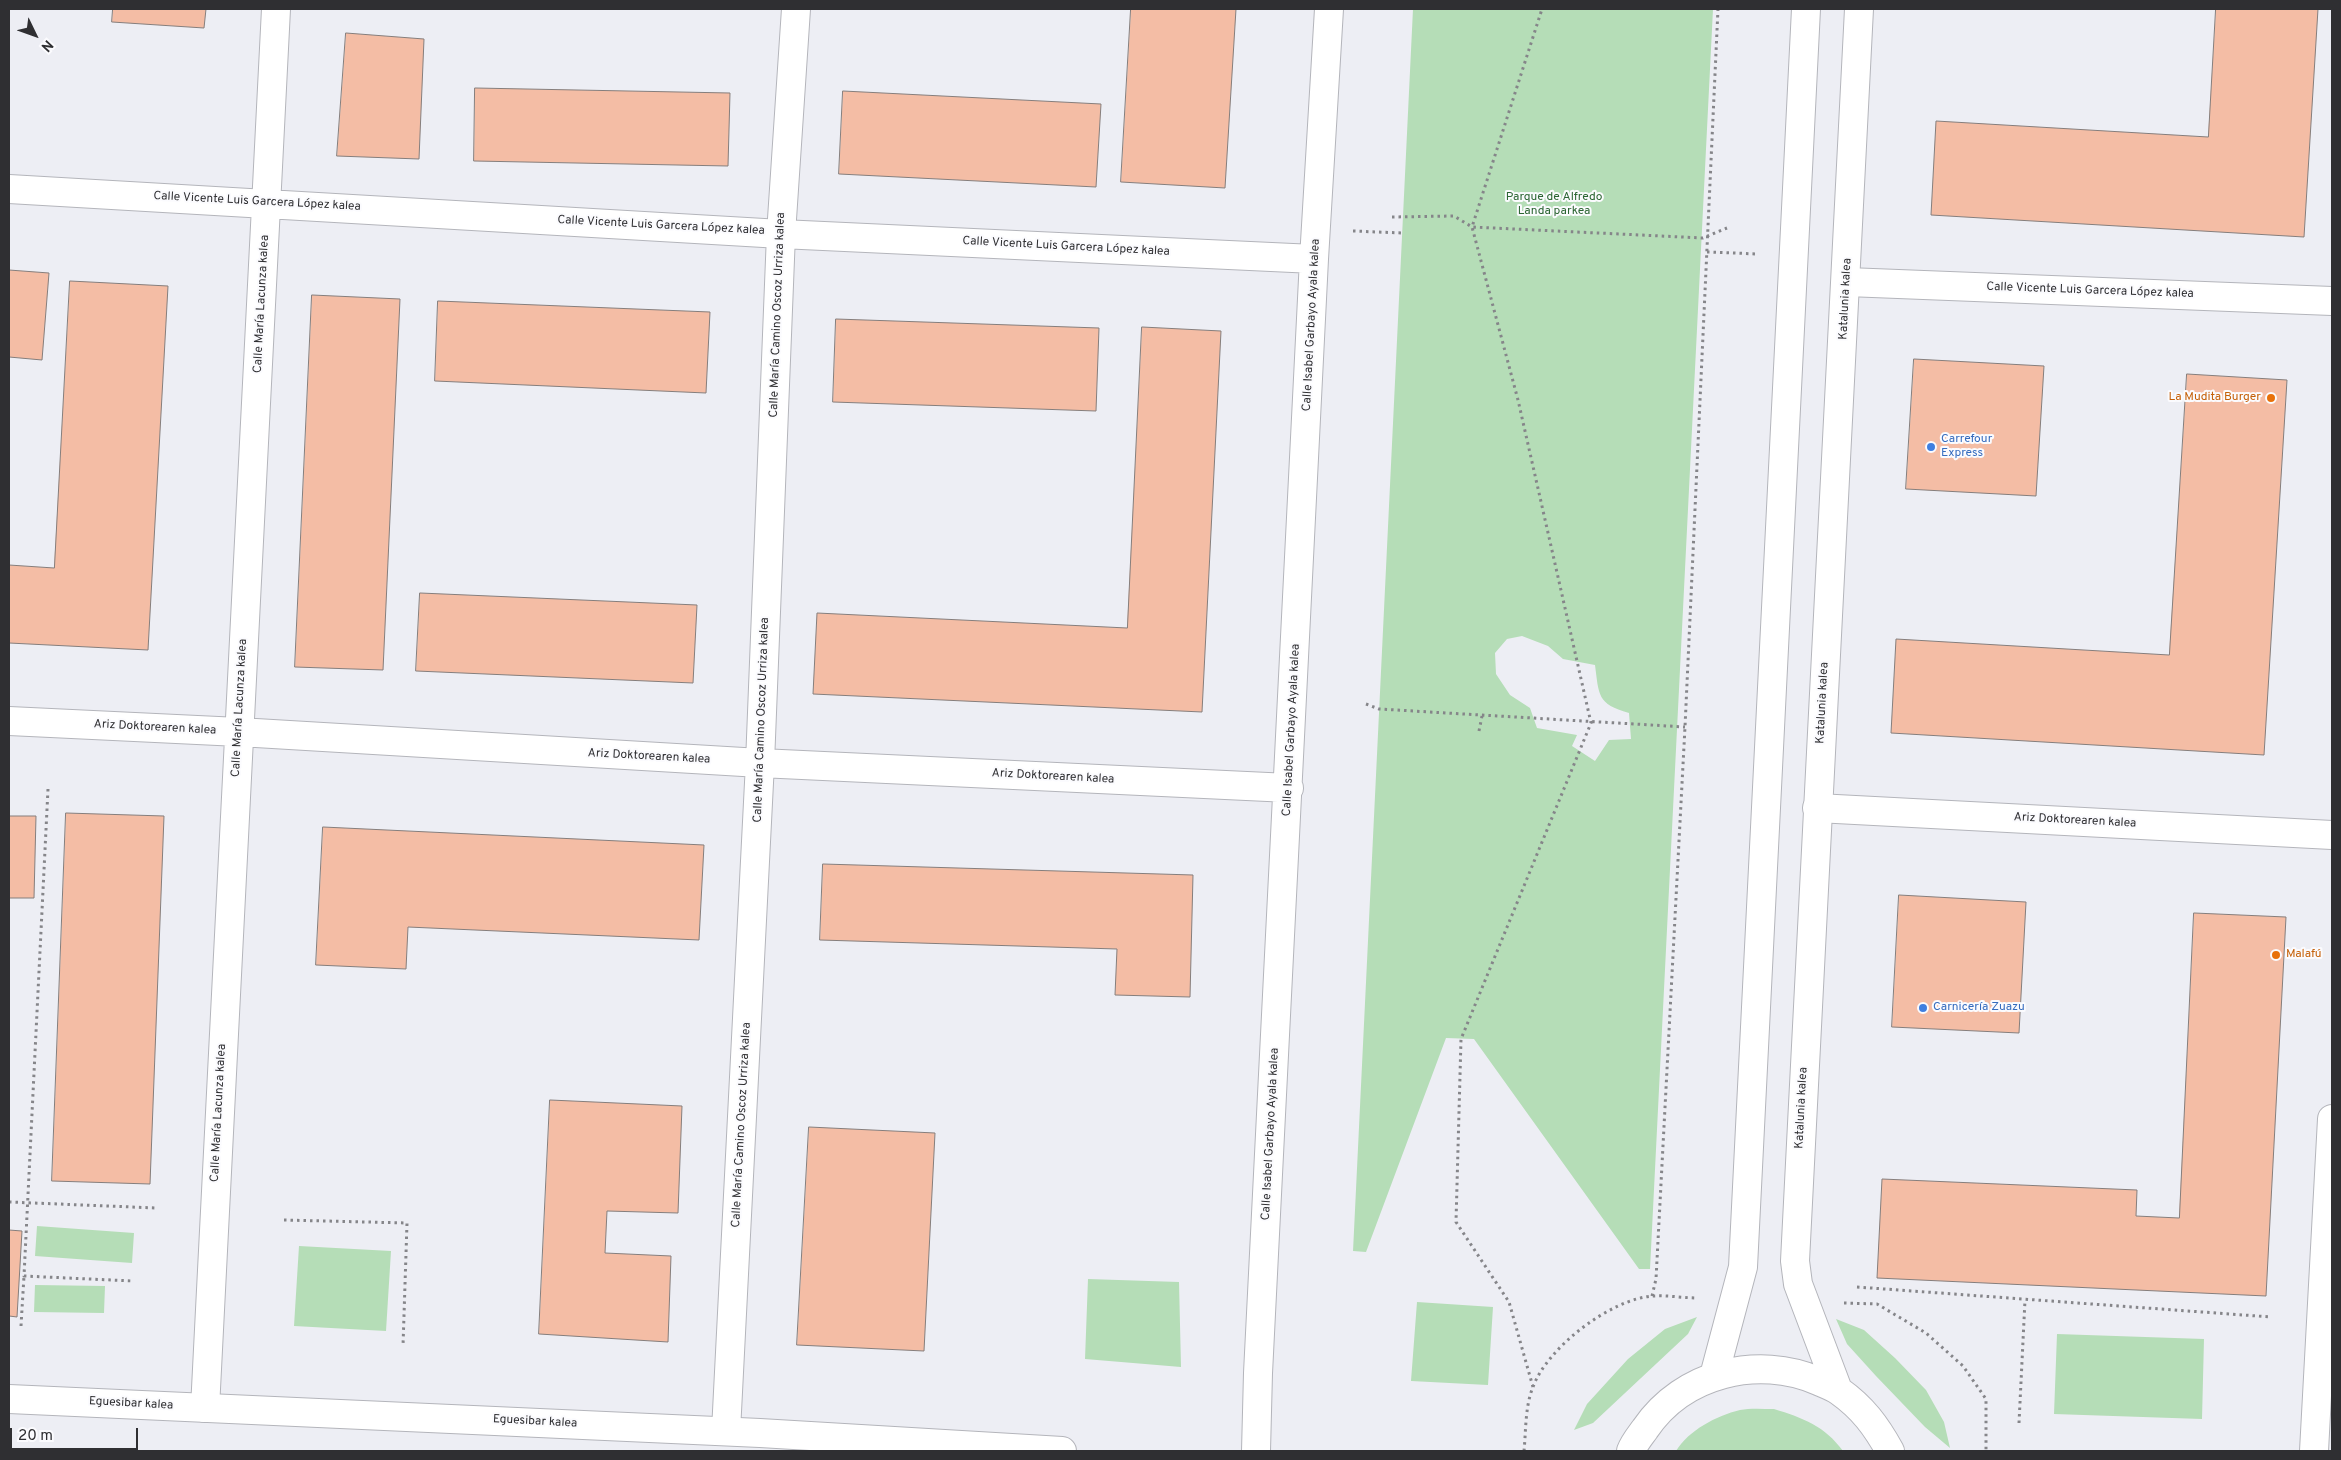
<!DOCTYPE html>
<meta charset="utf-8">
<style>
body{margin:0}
#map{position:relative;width:2341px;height:1460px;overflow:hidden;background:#edeef4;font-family:Overpass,sans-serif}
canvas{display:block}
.frame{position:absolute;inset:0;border:10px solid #2f2f32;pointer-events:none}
.north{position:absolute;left:10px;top:10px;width:50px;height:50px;-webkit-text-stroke:4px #fbfbfe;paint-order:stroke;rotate:132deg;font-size:14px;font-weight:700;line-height:20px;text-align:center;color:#2f2f32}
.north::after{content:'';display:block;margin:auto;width:18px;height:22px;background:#2f2f32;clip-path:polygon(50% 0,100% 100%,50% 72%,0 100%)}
.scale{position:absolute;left:10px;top:1428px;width:128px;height:22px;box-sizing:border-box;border:2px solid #2f2f32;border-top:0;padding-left:6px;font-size:15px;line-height:18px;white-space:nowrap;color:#2f2f32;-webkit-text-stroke:4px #fbfbfe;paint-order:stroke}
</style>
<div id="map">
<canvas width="2341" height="1460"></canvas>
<div class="frame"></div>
<div class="north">N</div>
<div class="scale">20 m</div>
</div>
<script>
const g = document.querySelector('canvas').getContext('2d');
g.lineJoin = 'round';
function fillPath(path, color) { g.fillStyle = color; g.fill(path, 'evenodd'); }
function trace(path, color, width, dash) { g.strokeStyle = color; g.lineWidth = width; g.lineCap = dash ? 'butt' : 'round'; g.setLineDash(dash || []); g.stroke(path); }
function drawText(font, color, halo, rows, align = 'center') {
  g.font = font + ' Overpass,sans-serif'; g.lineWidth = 4; g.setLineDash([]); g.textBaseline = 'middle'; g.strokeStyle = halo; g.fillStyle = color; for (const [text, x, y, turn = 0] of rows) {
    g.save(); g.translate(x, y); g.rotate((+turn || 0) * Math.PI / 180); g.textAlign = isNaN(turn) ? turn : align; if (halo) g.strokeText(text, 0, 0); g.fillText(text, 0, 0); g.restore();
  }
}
fillPath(new Path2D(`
 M1413 9H1713L1650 1269H1639L1474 1039 1446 1038 1366 1252 1353 1251ZM1522 636 1548 646 1563 659 1595 665C1599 695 1597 704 1629 713L1631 739 1609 740 1595 761 1572 746 1577 735 1537 728 1530 708 1510 695 1496 674 1495 653 1507 639Z
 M37 1226 134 1233 132 1263 35 1256Z
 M299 1246 391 1251 386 1331 294 1326Z
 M1088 1279 1179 1282 1181 1367 1085 1359Z
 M35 1285 105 1286 104 1313 34 1312Z
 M1417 1302 1493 1307 1488 1385 1411 1381Z
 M1697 1317 1688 1334 1593 1423 1574 1430 1587 1404 1628 1359 1665 1329Z
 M1836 1319 1864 1330 1895 1358 1926 1390 1944 1422 1950 1448 1925 1427 1876 1376 1847 1344Z
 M2057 1334 2204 1339 2202 1419 2054 1414Z
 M1774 1409C1803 1418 1825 1426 1843 1451H1676C1689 1430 1716 1416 1740 1410 1750 1408 1763 1409 1774 1409Z`), '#b5ddb7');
const building = new Path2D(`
 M113 9H206L204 28 112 22Z
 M1131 9H1236L1225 188 1121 182Z
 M2216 9H2318L2304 237 1931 215 1936 121 2208 137Z
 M346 33 424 39 419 159 337 156Z
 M475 88 730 93 728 166 474 161Z
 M843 91 1101 104 1096 187 839 174Z
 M9 270 49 273 42 360 9 357Z
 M70 281 168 286 148 650 9 643V565L54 568Z
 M312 295 400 299 383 670 295 667Z
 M438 301 710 312 706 393 435 381Z
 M836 319 1099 328 1096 411 833 402Z
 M1142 327 1221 331 1202 712 813 694 817 613 1127 628Z
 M1914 359 2044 366 2036 496 1906 489Z
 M2187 374 2287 380 2264 755 1891 733 1896 639 2169 655Z
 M420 593 697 605 693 683 416 671Z
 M66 813 164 816 150 1184 52 1181Z
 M9 816H36L34 898H9Z
 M323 827 704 845 699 940 408 927 406 969 316 965Z
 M823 864 1193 875 1190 997 1115 995 1117 949 820 940Z
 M1899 895 2026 902 2019 1033 1892 1027Z
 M2194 913 2286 917 2266 1296 1877 1278 1882 1179 2137 1190 2136 1216 2179 1218Z
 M550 1100 682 1106 678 1213 607 1211 605 1253 671 1256 668 1342 539 1334Z
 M809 1127 935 1133 924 1351 797 1345Z
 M9 1230 22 1231 17 1317 9 1316Z`);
fillPath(building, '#f4bda5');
trace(building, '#857e7c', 1);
const minor = new Path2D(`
 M9 189 781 234 1314 259
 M1847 282 2332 301
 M9 721 239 732 760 763 1289 788
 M1817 808 2332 835
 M205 1408 276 9
 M726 1431 760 763 781 234 796 9
 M1256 1451 1258 1373 1314 259 1329 9
 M2314 1451 2332 1119`);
const tertiary = new Path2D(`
 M1714 1376 1743 1267 1806 9
 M1838 1390 1798 1284 1795 1261 1859 9
 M9 1399 760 1433 1062 1451
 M1631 1451C1634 1443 1640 1436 1645 1429 1683 1373 1758 1355 1818 1381 1825 1384 1833 1387 1839 1391 1863 1408 1876 1426 1890 1451`);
trace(minor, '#b4b5bb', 30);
trace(tertiary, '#b4b5bb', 30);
trace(new Path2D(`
 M1392 217 1454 216 1472 227 1703 238 1727 228
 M1353 231 1402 233
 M1707 252 1758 254
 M1366 704 1379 709 1685 727
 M1479 731 1482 716
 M48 789 24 1276 133 1281
 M9 1202 156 1208
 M284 1220 407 1223 403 1346
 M1857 1287 2271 1317
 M1652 1296 1656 1279 1685 727 1718 9
 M1844 1303 1877 1304 1926 1333 1963 1366 1986 1399V1451
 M21 1326 24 1276
 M1533 1387 1509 1302 1456 1222 1461 1039 1591 723 1518 400 1472 227 1542 9
 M2019 1423 2025 1300
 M1524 1451C1526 1431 1525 1406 1533 1387 1547 1348 1610 1299 1653 1296 1667 1295 1683 1298 1698 1298`), '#858589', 3, [2.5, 4]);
trace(minor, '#fff', 28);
trace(tertiary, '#fff', 28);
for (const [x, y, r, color] of [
 [2271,398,5,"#e8710a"],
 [1931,447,5,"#3f7fe0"],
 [2276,955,5,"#e8710a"],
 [1923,1008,5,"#3f7fe0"]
]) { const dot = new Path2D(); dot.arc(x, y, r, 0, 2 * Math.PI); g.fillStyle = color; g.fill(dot); trace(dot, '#fbfbfe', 2); }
drawText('12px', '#2b6532', '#fbfbfe', [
 ["Parque de Alfredo",1554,198],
 ["Landa parkea",1554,212]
]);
drawText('12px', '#2f2f32', '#fbfbfe', [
 ["Calle Vicente Luis Garcera López kalea",257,202,3],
 ["Calle Vicente Luis Garcera López kalea",661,226,3],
 ["Calle Vicente Luis Garcera López kalea",1066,247,3],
 ["Calle Vicente Luis Garcera López kalea",2090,291,2],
 ["Katalunia kalea",1846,299,-87],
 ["Calle María Lacunza kalea",262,304,-87],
 ["Calle María Camino Oscoz Urriza kalea",778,315,-88],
 ["Calle Isabel Garbayo Ayala kalea",1312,325,-87],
 ["Katalunia kalea",1823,703,-87],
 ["Calle María Lacunza kalea",240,708,-87],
 ["Calle María Camino Oscoz Urriza kalea",762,720,-88],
 ["Ariz Doktorearen kalea",155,728,3],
 ["Calle Isabel Garbayo Ayala kalea",1292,730,-87],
 ["Ariz Doktorearen kalea",649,757,3],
 ["Ariz Doktorearen kalea",1053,777,3],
 ["Ariz Doktorearen kalea",2075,821,3],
 ["Katalunia kalea",1802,1108,-87],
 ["Calle María Lacunza kalea",219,1113,-87],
 ["Calle María Camino Oscoz Urriza kalea",742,1125,-87],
 ["Calle Isabel Garbayo Ayala kalea",1271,1134,-87],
 ["Eguesibar kalea",131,1404,3],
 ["Eguesibar kalea",535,1422,3]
]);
drawText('12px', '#c56008', '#fbfbfe', [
 ["La Mudita Burger",2261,398],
 ["Malafú",2286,955,"left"]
], 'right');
drawText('12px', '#366cbe', '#fbfbfe', [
 ["Carrefour",1941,440],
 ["Express",1941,454],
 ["Carnicería Zuazu",1933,1008]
], 'left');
</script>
